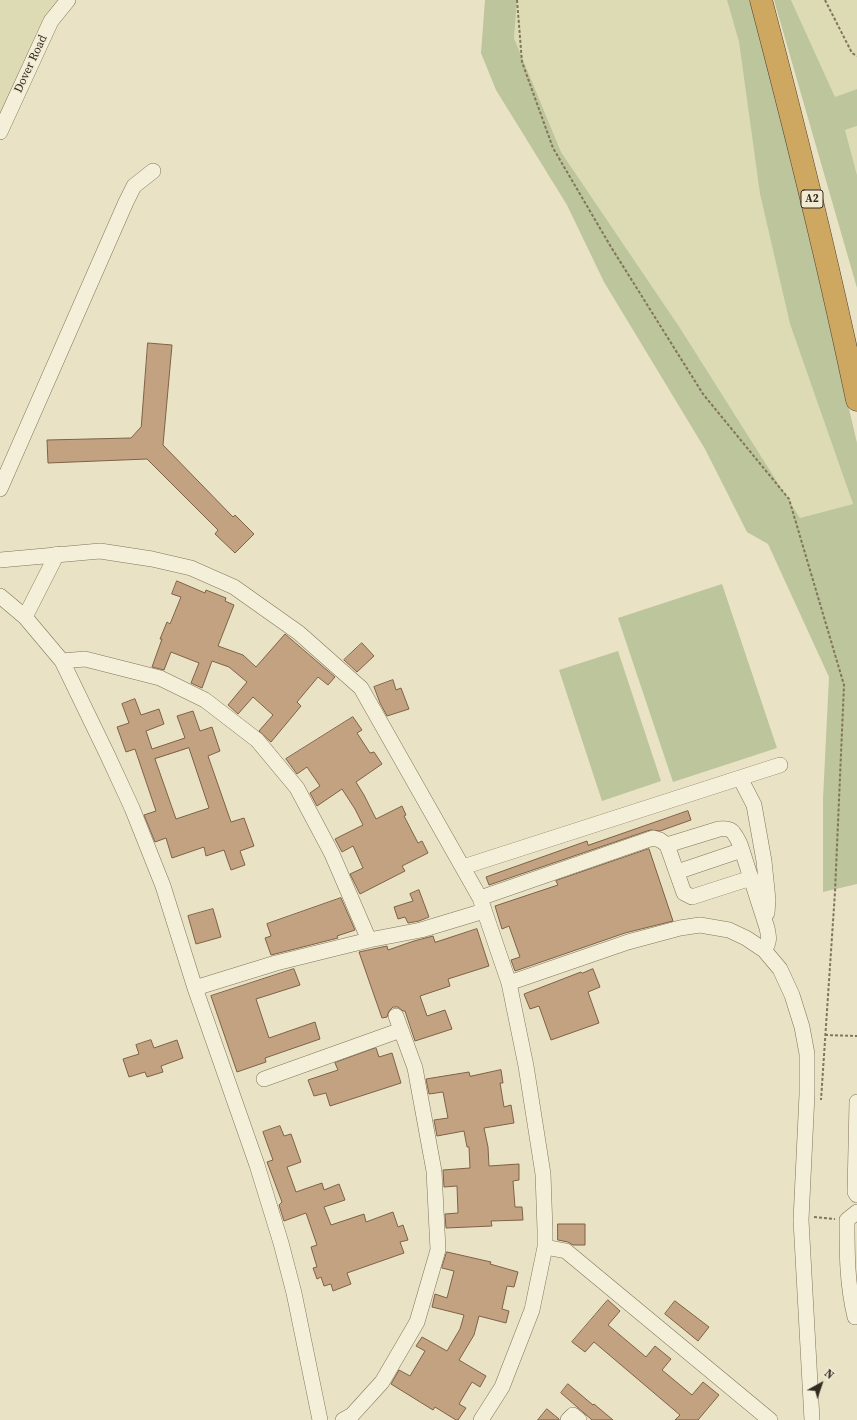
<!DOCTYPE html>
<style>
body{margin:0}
#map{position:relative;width:857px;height:1420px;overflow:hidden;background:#e9e2c5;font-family:"Source Serif 4",serif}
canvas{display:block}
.north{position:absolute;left:801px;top:1364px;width:40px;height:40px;-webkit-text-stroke:3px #f1ebd4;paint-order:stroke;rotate:40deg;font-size:11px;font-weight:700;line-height:16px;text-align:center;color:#332b20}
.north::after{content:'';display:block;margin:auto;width:14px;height:18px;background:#332b20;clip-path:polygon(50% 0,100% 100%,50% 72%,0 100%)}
</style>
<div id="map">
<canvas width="857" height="1420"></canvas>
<div class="north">N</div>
</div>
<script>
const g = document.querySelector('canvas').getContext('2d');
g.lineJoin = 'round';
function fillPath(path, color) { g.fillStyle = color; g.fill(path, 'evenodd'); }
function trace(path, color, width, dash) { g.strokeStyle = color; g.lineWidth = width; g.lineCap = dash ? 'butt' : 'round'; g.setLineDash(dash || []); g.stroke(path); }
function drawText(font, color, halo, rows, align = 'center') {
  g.font = font + ' "Source Serif 4",serif'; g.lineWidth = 3; g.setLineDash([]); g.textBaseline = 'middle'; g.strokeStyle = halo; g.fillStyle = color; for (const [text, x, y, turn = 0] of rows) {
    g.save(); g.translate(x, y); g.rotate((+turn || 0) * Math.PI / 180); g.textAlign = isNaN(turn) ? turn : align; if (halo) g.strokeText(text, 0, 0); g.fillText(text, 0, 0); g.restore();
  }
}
fillPath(new Path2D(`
 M0 0H58L41 25 0 114Z
 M517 0H727L739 42 760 194 790 324 853 504 800 518 680 328 561 152 514 38Z
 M791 0H857V89L835 97Z
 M857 126V175L845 130Z`), '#dddbb4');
fillPath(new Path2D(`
 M485 0H517L514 38 561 152 680 328 800 518 853 504 790 324 760 194 739 42 727 0H754L857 443V884L823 892V799L829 677 768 544 747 532 705 449 604 282 567 205 496 90 481 53Z
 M774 0H791L835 97 857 89V126L845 130 857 175V288Z
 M722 584 777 748 673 782 618 618Z
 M618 651 661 781 602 801 559 670Z`), '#bcc59b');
const building = new Path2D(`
 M148 343 172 345 163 445 233 517 235 515 254 534 235 553 215 534 218 530 147 459 48 463 47 440 131 438 141 427Z
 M177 581 205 593 206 590 226 598 225 601 234 605 218 646 243 655 256 667 285 634 335 677 328 685 318 677 297 702 301 706 271 742 259 731 273 715 253 697 238 714 228 705 247 682 229 667 212 661 202 688 191 683 199 663 171 652 164 670 152 667 162 639H160L167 622 170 624 181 597 172 594Z
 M362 643 374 656 357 672 344 660Z
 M393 680 396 690 401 688 409 709 387 716 380 703 374 687Z
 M135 699 141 715 159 709 164 724 146 731 152 749 185 738 177 716 193 711 200 731 212 727 220 751 208 756 231 822 244 818 254 846 240 851 245 865 231 870 224 850 206 856 204 847 172 858 166 838 155 842 144 815 156 811 135 749 126 752 117 727 129 723 122 704ZM189 748 209 808 176 819 155 759Z
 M353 717 362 730 357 733 370 753 374 752 382 764 356 782 364 795 376 819 402 806 406 815 404 816 418 843 422 841 428 853 402 866 405 871 360 894 350 874 363 868 353 846 342 852 335 839 363 825 355 809 342 789 317 806 310 793 320 786 307 767 297 774 286 759Z
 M688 811 691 820 660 831 650 830 489 885 486 877 587 841 588 845Z
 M649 849 673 921 625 933 515 971 511 960 520 957 509 926 502 929 495 906 558 885 556 881Z
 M419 890 429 917 419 921 408 923 405 917 398 919 394 907 413 901 410 894Z
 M341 898 355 930 337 936 338 938 271 955 265 938 271 936 267 924Z
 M213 909 221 937 196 944 188 916Z
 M477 929 489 966 448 979 450 986 420 996 427 1016 445 1010 452 1029 415 1041 405 1011H403L398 1007H393L389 1011 387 1017 382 1018 359 952 387 946 388 950 414 941 433 936 435 942Z
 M294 969 300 985 256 999 269 1038 315 1022 320 1039 265 1058 266 1062 237 1072 211 996Z
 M593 969 600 987 588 992 599 1023 551 1040 539 1006 530 1009 524 994 581 972 582 973Z
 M151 1040 154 1048 177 1040 183 1058 161 1066 163 1072 147 1077 145 1072 129 1077 123 1059 139 1054 136 1045Z
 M376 1048 379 1057 392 1053 401 1083 330 1106 326 1093 314 1096 308 1080 338 1070 335 1063Z
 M501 1070 503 1083H500L504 1107 511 1105 514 1123 484 1128 488 1147 489 1166 519 1164V1180L513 1181 515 1207H522L523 1220 491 1221 492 1226 446 1228 445 1214 458 1213 457 1186 444 1187 443 1170 470 1168 469 1147H467L464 1131 437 1136 434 1120 448 1118 443 1092 429 1094 426 1079 469 1072 470 1076Z
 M280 1126 284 1136 291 1134 301 1162 287 1167 296 1192 322 1183 324 1190 339 1184 345 1200 324 1207 331 1225 364 1214 366 1222 393 1212 398 1227 403 1225 408 1240 400 1242 404 1253 347 1273 351 1284 333 1291 331 1284 324 1286 321 1277 317 1279 313 1268 317 1267 311 1247 317 1245 306 1213 284 1221 279 1205 282 1202 267 1162 273 1160 263 1132Z
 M558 1224H585V1245H573L568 1242 558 1240Z
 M447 1252 491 1262 490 1264 518 1272 514 1287 507 1286 502 1309 509 1311 506 1323 479 1316 474 1335 459 1360 486 1376 480 1387 472 1382 459 1404 466 1408 458 1420H456L435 1407 433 1410 391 1384 399 1370 410 1376 425 1351 416 1346 422 1337 447 1351 460 1329 464 1315 432 1307 435 1294 447 1298 454 1271 442 1268Z
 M608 1300 620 1311 608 1325 646 1357 655 1346 671 1359 662 1370 692 1395 703 1382 719 1395 698 1420H675L680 1415 594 1342 585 1352 572 1342Z
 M675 1301 709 1327 698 1341 665 1314Z
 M568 1384 593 1405 594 1404 613 1420H592L561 1393Z
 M547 1409 559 1419V1420H538Z`);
fillPath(building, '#c2a280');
trace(building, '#7e6246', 1);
const minor = new Path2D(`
 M0 132 51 21 68 0
 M0 489 126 202 134 186 153 171
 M0 560 100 551 152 559 191 568 234 587 299 633 361 688 480 898 509 983 526 1066 543 1174 545 1230V1247L532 1310 502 1387 481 1420
 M0 596 25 617 62 661 107 754 132 808 163 886 195 988 257 1165 281 1243 294 1293 320 1420
 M25 617 57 554
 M62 661 85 659 160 678 205 700 257 740 297 788 332 854 369 940
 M740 778 754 805 764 861 768 900 767 913
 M667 845 684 893 692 897 751 878
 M463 867 780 765
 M677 872 742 850
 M480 898 653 838 660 840 667 845 719 829C733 827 734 833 740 844L767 928C769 937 770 942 764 950
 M509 983 628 942 680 928 700 925 729 930 746 938 764 950 780 969 792 995 802 1027 807 1054V1094L801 1220 812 1420
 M195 988 276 963 369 940 421 930 484 911
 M264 1079 401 1030
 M857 1102 855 1192 857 1195
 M857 1212 847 1220C847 1254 847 1284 855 1317L857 1316
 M545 1247 566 1251 770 1420
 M343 1420 352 1415 382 1382 417 1322 438 1250 434 1171 415 1068 396 1016
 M568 1420 573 1415 579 1420`);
const highway = new Path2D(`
 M761 0C796 133 829 266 857 400`);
trace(minor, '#82745d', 16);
trace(highway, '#504231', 23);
trace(new Path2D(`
 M517 0 522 62 553 148 611 247 703 394 789 499 844 685 835 892 821 1100
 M825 0 852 53 857 56
 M825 1035 857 1036
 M814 1217 835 1219`), '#82745d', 2, [3, 2]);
trace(minor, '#f4efd8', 15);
trace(highway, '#cea860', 22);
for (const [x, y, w] of [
 [812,199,22]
]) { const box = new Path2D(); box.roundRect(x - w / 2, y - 9, w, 18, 3); g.fillStyle = '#f1ebd4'; g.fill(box); trace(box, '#332b20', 1); }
drawText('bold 11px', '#332b20', null, [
 ["A2",812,199]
]);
drawText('12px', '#332b20', '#f1ebd4', [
 ["Dover Road",31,64,-65]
]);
</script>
